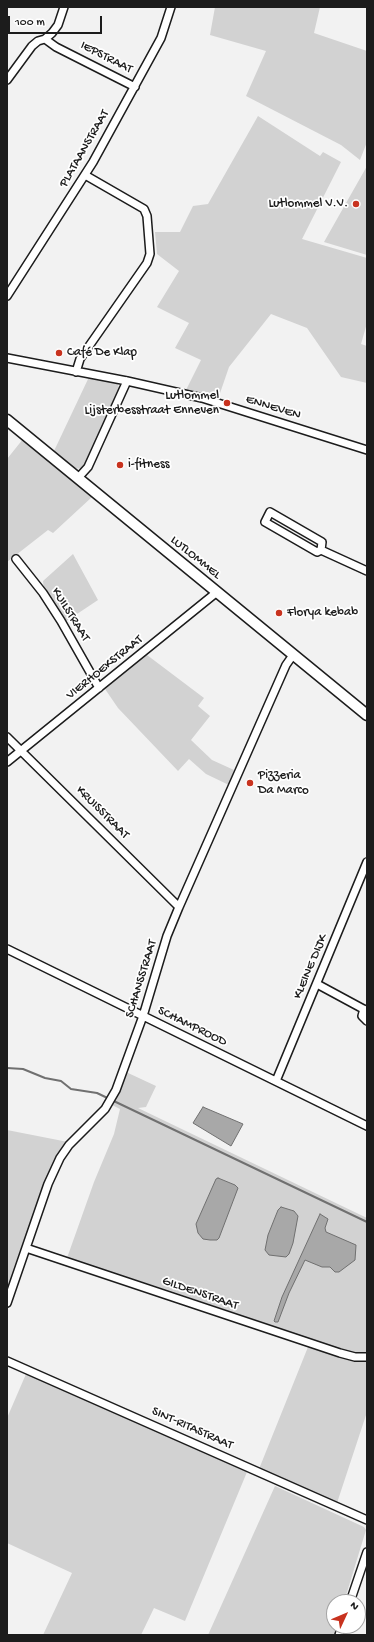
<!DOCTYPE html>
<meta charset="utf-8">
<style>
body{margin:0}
#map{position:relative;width:374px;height:1642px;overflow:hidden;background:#f2f2f2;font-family:"Gochi Hand",sans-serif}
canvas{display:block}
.frame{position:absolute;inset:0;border:8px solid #1c1c1c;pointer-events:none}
.north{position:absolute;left:326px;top:1594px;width:40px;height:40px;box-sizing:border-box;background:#fff;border:1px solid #a4a4a4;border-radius:50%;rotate:46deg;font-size:11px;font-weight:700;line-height:16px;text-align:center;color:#1c1c1c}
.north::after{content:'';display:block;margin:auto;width:14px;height:18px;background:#c8321e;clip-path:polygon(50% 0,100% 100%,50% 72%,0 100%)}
.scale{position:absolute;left:8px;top:16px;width:94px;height:18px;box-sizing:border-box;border:2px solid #1c1c1c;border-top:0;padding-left:5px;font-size:12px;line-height:14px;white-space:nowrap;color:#1c1c1c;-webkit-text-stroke:3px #fff;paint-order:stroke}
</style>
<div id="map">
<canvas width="374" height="1642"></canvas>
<div class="frame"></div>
<div class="north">N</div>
<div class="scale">100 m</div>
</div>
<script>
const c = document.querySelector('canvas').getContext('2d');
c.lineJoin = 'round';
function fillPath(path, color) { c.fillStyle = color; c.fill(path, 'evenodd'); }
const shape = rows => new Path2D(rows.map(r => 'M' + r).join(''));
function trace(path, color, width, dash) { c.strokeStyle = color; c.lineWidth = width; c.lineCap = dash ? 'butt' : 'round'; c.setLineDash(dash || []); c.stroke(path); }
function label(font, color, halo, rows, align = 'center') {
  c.font = font + ' "Gochi Hand",sans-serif'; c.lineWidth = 3.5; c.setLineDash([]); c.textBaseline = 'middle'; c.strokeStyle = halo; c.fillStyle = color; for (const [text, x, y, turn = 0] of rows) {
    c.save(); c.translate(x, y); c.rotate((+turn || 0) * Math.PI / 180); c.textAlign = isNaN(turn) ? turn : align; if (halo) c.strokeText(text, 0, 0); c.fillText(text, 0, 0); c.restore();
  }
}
fillPath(shape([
 [215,7,320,7,314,33,367,51,367,142,360,160,341,145,246,96,266,51,210,35],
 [258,116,320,156,323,152,341,162,302,239,367,258,367,323,361,344,367,346,367,383,341,377,307,328,271,314,229,367,218,399,186,390,201,360,175,348,189,323,157,307,179,271,157,254,155,232,180,232,193,206,208,204],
 [367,166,367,255,324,242],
 [89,377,117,382,120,390,85,465,82,469,74,468,54,451],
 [23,439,92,497,53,533,48,530,7,562,7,459],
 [73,554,98,600,65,622,44,590,43,581],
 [147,655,204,698,198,706,210,716,191,740,212,760,234,770,229,785,206,774,189,759,178,771,118,708,105,689],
 [126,1072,156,1086,146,1107,138,1108,367,1218,367,1354,353,1354,168,1290,67,1258,94,1182,114,1134,120,1109,112,1105,119,1090],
 [7,1130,68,1142,58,1154,52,1164,14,1267,7,1290],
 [308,1347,357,1361,367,1360,367,1412,337,1503,259,1469],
 [26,1374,247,1472,185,1621,154,1608,141,1635,43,1635,72,1573,7,1543,7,1418],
 [275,1486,364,1527,366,1530,344,1602,334,1602,334,1626,337,1626,334,1635,208,1635]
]), '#d2d2d2');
const water = shape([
 [203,1107,243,1124,231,1146,193,1123,203,1107],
 [218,1178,235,1185,238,1188,219,1238,217,1240,210,1240,203,1239,198,1233,196,1224,216,1179,218,1178],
 [281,1207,294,1211,298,1216,293,1243,289,1254,286,1257,269,1255,265,1250,268,1235,278,1210,281,1207],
 [320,1214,328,1219,325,1228,326,1232,356,1245,355,1260,339,1272,335,1272,330,1267,322,1267,305,1260,289,1293,278,1322,275,1322,274,1321,282,1297,320,1214]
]);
fillPath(water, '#a8a8a8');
trace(water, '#707070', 1);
trace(shape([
 [7,1068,23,1069,45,1078,61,1081,71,1089,97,1093,367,1222]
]), '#707070', 2);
const street = shape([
 [45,39,56,47,135,87],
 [7,80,32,46,38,41,45,39,52,33,58,25,64,7],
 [7,296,93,162,161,38,171,7],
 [7,358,127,381,202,398,367,450],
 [76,372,80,359,147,263,150,254,147,216,144,209,85,175],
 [78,478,88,467,127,381],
 [321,550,322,542,270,512,265,522,317,552,321,550,367,571],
 [16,559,43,593,61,621,99,688],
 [7,737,179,907],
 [7,762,217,592],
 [7,949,367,1126],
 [317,984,367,1011],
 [364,1009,362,1016,367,1021],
 [276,1081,367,862],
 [26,1248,340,1353,355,1357,367,1357],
 [7,1303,48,1184,60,1158,69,1145,105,1109,116,1090,143,1016,167,936,179,907,286,665,293,655],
 [7,1361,367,1520],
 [350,1602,367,1552],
 [339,1635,342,1626]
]);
const secondary = shape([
 [7,420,367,715]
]);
trace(street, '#1c1c1c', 10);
trace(secondary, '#1c1c1c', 13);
trace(street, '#fff', 7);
trace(secondary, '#fff', 10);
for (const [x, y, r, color] of [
 [356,204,4,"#c8321e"],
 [59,353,4,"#c8321e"],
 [227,403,4,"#c8321e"],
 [120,465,4,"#c8321e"],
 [279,613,4,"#c8321e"],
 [250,783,4,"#c8321e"]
]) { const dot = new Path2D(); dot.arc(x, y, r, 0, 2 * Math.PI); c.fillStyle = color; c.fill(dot); trace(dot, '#fff', 1.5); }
label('13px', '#1c1c1c', '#fff', [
 ["IEPSTRAAT",106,58,27],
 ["PLATAANSTRAAT",85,149,-60],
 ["ENNEVEN",273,408,17],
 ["LUTLOMMEL",195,558,39],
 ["KUILSTRAAT",70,615,58],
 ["VIERHOEKSTRAAT",105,668,-39],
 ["KRUISSTRAAT",102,813,45],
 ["KLEINE DIJK",311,967,-67],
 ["SCHANSSTRAAT",142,979,-73],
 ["SCHAMPROOD",192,1027,26],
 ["GILDENSTRAAT",200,1294,19],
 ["SINT-RITASTRAAT",192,1429,24]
]);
label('13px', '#1c1c1c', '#fff', [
 ["Lutlommel V.V.",348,204,"right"],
 ["Café De Klap",67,353],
 ["Lutlommel",219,396,"right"],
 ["Lijsterbesstraat Enneven",219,411,"right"],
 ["i-fitness",128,465],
 ["Florya kebab",287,613],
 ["Pizzeria",258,776],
 ["Da Marco",258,791]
], 'left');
</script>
